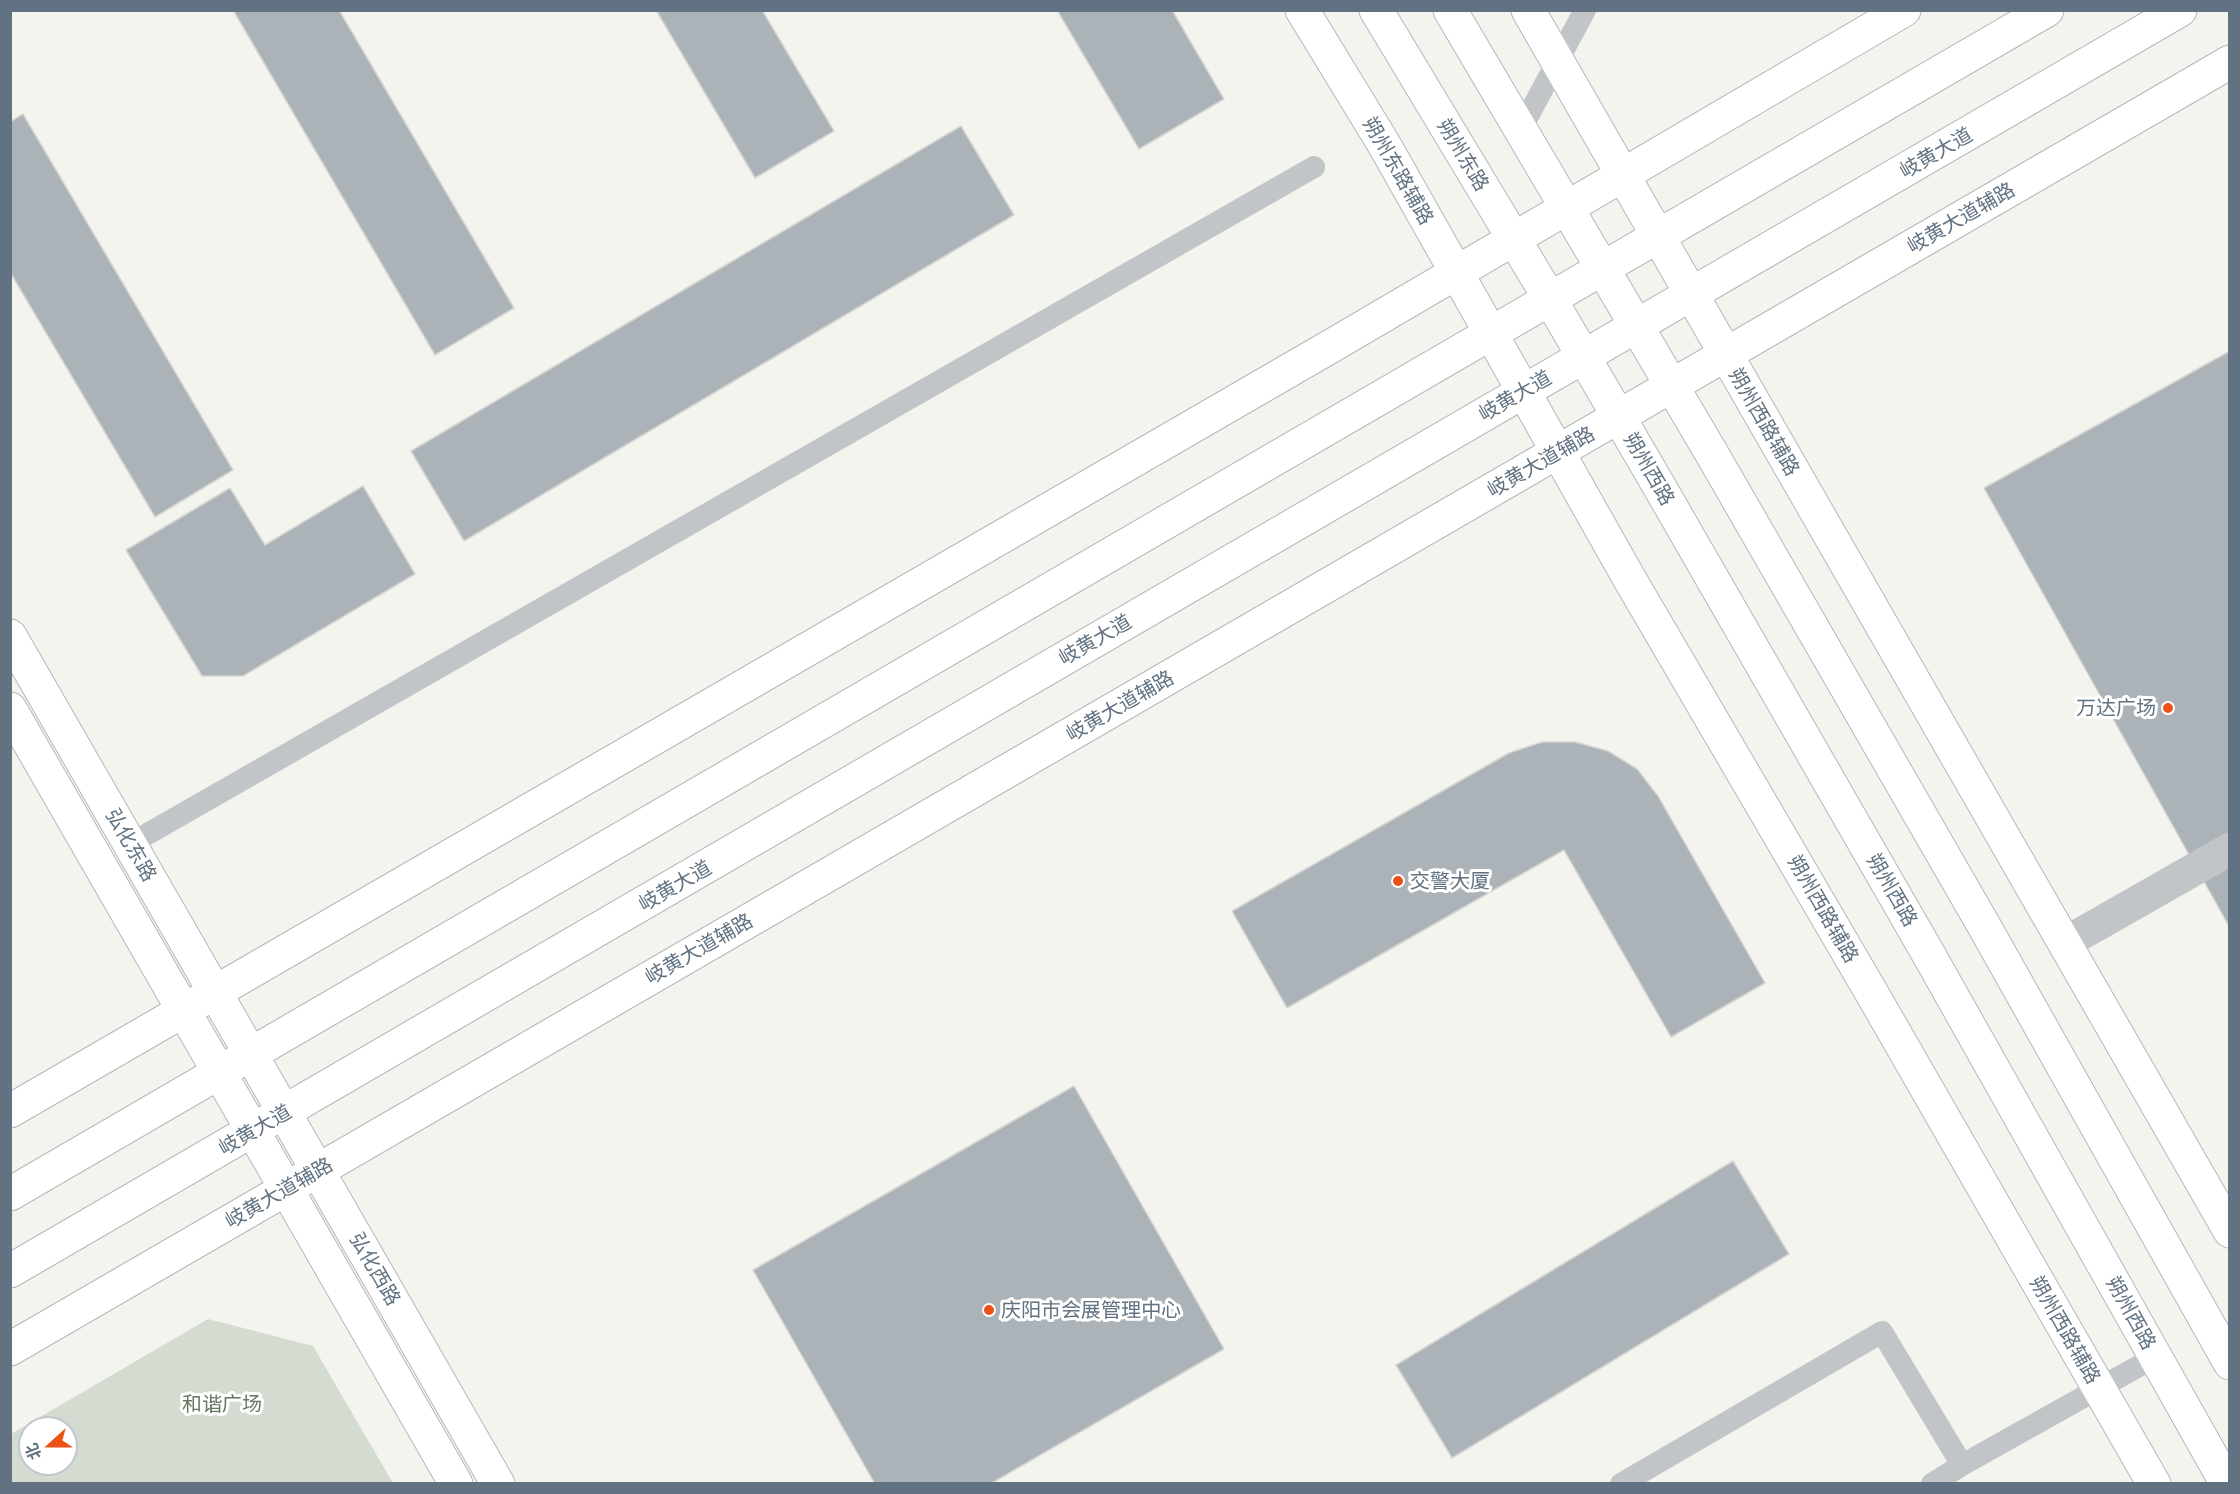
<!DOCTYPE html>
<meta charset="utf-8">
<style>
body{margin:0}
#map{position:relative;width:2240px;height:1494px;overflow:hidden;background:#f4f4ef;font-family:"Exo 2","Noto Sans SC",sans-serif}
canvas{display:block}
.frame{position:absolute;inset:0;border:12px solid #617282;pointer-events:none}
.north{position:absolute;left:18px;top:1416px;width:60px;height:60px;box-sizing:border-box;background:#fff;border:2px solid #c0c7cd;border-radius:50%;rotate:249deg;font-size:16px;font-weight:700;line-height:24px;text-align:center;color:#617282}
.north::after{content:'';display:block;margin:auto;width:21px;height:27px;background:#ec5217;clip-path:polygon(50% 0,100% 100%,50% 72%,0 100%)}
</style>
<div id="map">
<canvas width="2240" height="1494"></canvas>
<div class="frame"></div>
<div class="north">北</div>
</div>
<script>
const c = document.querySelector('canvas').getContext('2d');
c.lineJoin = 'round';
function fillPath(path, color) { c.fillStyle = color; c.fill(path, 'evenodd'); }
const shape = rows => new Path2D(rows.map(r => 'M' + r).join(''));
function trace(path, color, width, dash) { c.strokeStyle = color; c.lineWidth = width; c.lineCap = dash ? 'butt' : 'round'; c.setLineDash(dash || []); c.stroke(path); }
function label(font, color, halo, rows, align = 'center') {
  c.font = font + ' "Exo 2","Noto Sans SC",sans-serif'; c.lineWidth = 6; c.setLineDash([]); c.textBaseline = 'middle'; c.strokeStyle = halo; c.fillStyle = color; for (const [text, x, y, turn = 0] of rows) {
    c.save(); c.translate(x, y); c.rotate((+turn || 0) * Math.PI / 180); c.textAlign = isNaN(turn) ? turn : align; if (halo) c.strokeText(text, 0, 0); c.fillText(text, 0, 0); c.restore();
  }
}
fillPath(shape([
 [208,1319,313,1346,393,1483,11,1483,11,1434],
 [30,1428,66,1428,66,1464,30,1464]
]), '#d4dbd0');
const building = shape([
 [233,10,339,10,514,308,435,355,233,10],
 [656,10,762,10,834,131,755,178,656,10],
 [1057,10,1172,10,1224,99,1139,149,1057,10],
 [23,114,233,470,155,517,10,272,10,122,23,114],
 [961,126,1014,215,464,541,411,451,961,126],
 [2230,351,2230,928,1984,488,2230,351],
 [363,486,415,574,243,676,202,676,126,550,230,488,265,545,363,486],
 [1542,742,1575,742,1608,751,1637,769,1658,796,1765,983,1671,1037,1564,850,1287,1008,1232,911,1509,753,1542,742],
 [1074,1086,1224,1349,990,1484,875,1484,753,1270,1074,1086],
 [1733,1161,1789,1254,1452,1458,1396,1365,1733,1161]
]);
fillPath(building, '#abb2b8');
trace(building, '#d5d5d2', 1.5);
const secondary = shape([
 [1302,10,1385,146,1629,578,1870,990,2154,1484],
 [1376,10,1550,299,1659,486,1929,955,2227,1484],
 [1450,10,1712,454,1983,924,2230,1363],
 [1528,10,2230,1231],
 [10,636,498,1484],
 [10,709,456,1484],
 [10,1111,1333,345,1904,10],
 [10,1349,2230,62]
]);
const primary = shape([
 [10,1194,2047,10],
 [10,1271,2180,10]
]);
trace(secondary, '#b3b8bd', 35);
trace(primary, '#b4b8bc', 35);
trace(shape([
 [1521,129,1585,10],
 [130,844,1314,167],
 [1962,1465,2155,1357],
 [1621,1484,1882,1332,1962,1465,1932,1484]
]), '#c1c5c8', 22);
trace(shape([
 [2065,943,2230,849]
]), '#c1c5c8', 33);
trace(secondary, '#fff', 33);
trace(primary, '#fff', 33);
for (const [x, y, r, color] of [
 [2168,708,6,"#ec5217"],
 [1398,881,6,"#ec5217"],
 [989,1310,6,"#ec5217"]
]) { const dot = new Path2D(); dot.arc(x, y, r, 0, 2 * Math.PI); c.fillStyle = color; c.fill(dot); trace(dot, '#fff', 2); }
label('20px', '#617282', '#fff', [
 ["岐黄大道",1936,153,-30],
 ["朔州东路",1463,155,59],
 ["朔州东路辅路",1398,171,60],
 ["岐黄大道辅路",1961,218,-30],
 ["岐黄大道",1515,396,-30],
 ["朔州西路辅路",1764,422,60],
 ["岐黄大道辅路",1541,462,-30],
 ["朔州西路",1649,469,60],
 ["岐黄大道",1095,640,-30],
 ["岐黄大道辅路",1120,706,-30],
 ["弘化东路",131,845,60],
 ["岐黄大道",675,886,-30],
 ["朔州西路",1892,890,60],
 ["朔州西路辅路",1823,909,60],
 ["岐黄大道辅路",699,949,-30],
 ["岐黄大道",255,1130,-30],
 ["岐黄大道辅路",279,1193,-30],
 ["弘化西路",375,1269,60],
 ["朔州西路",2131,1313,61],
 ["朔州西路辅路",2065,1330,60]
]);
label('20px', '#617282', '#fff', [
 ["万达广场",2156,708,"right"],
 ["交警大厦",1410,881],
 ["庆阳市会展管理中心",1001,1310]
], 'left');
label('20px', '#647960', '#fff', [
 ["和谐广场",222,1404]
]);
</script>
